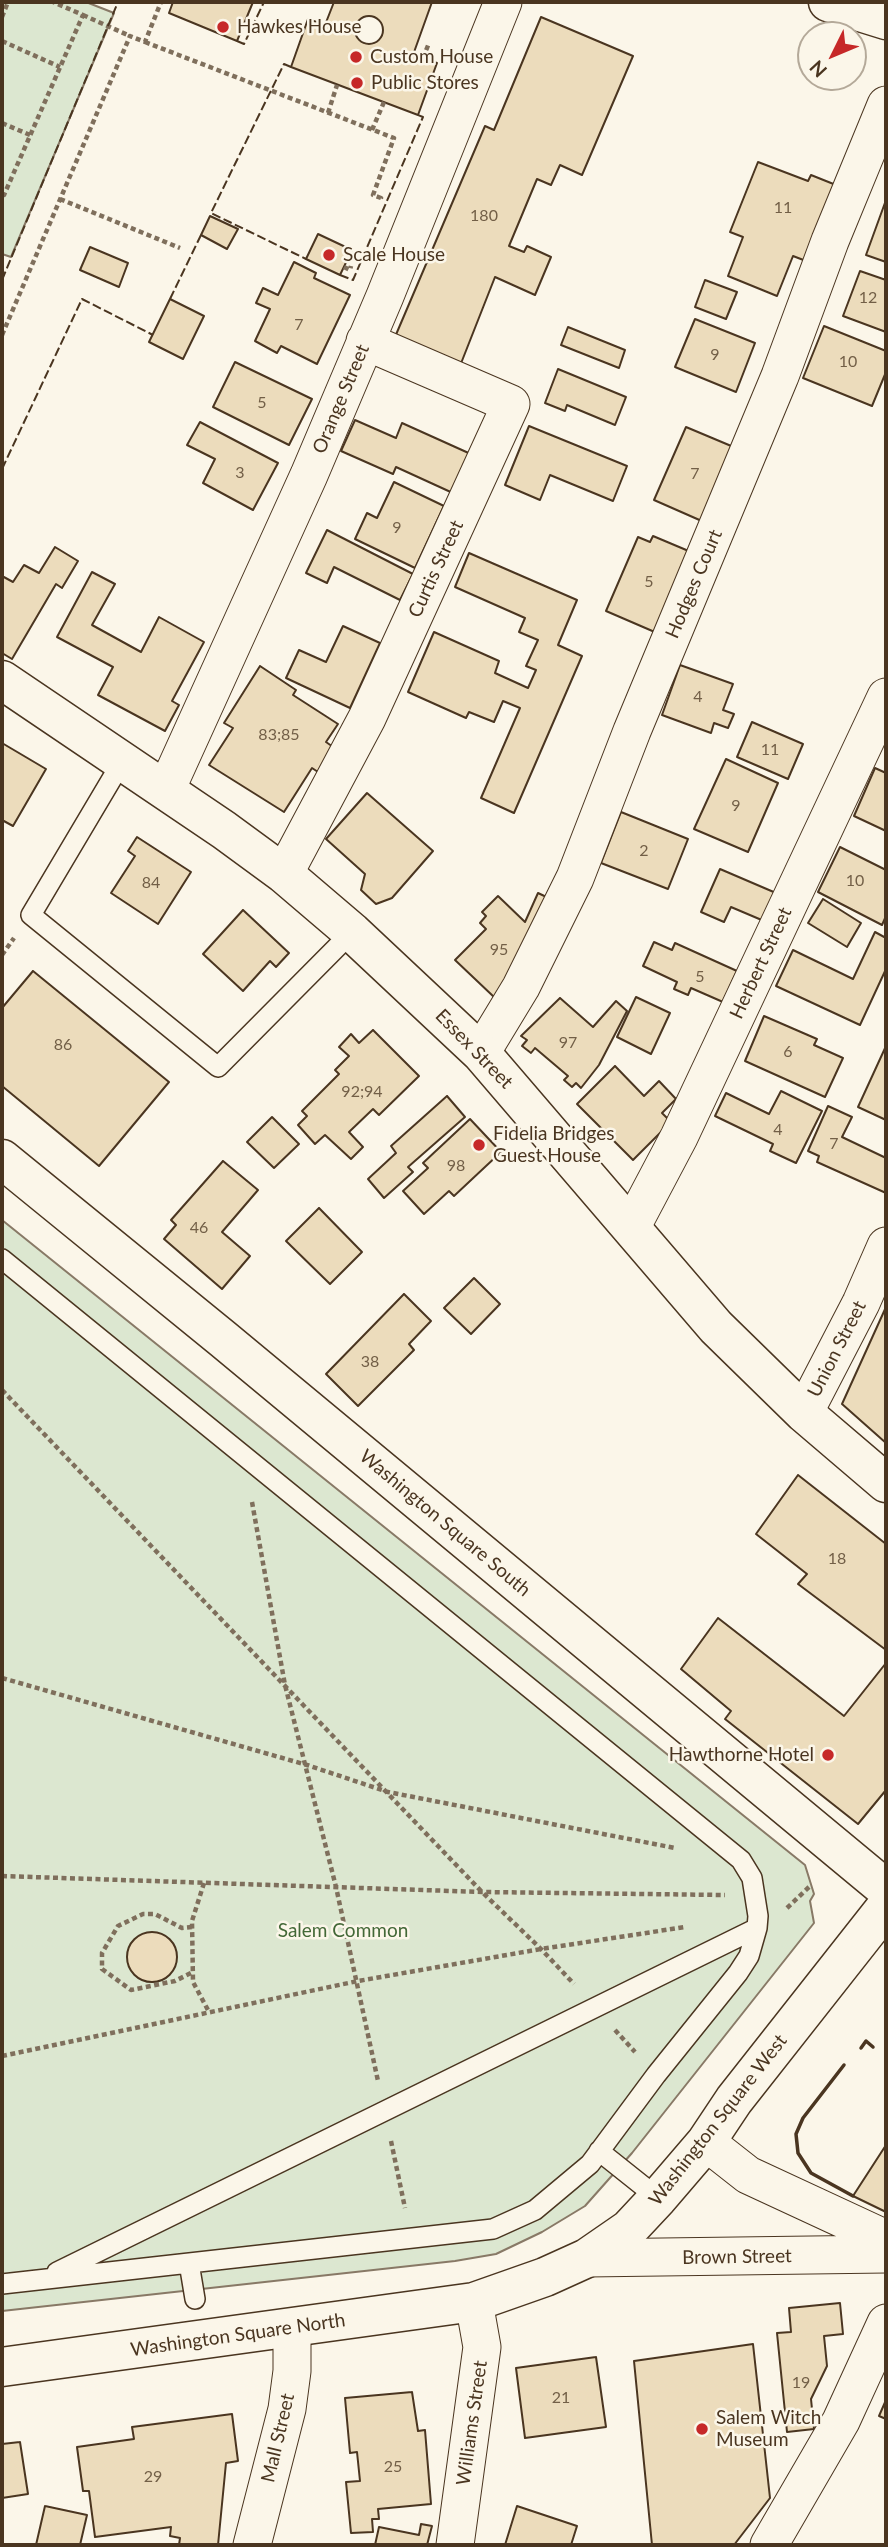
<!DOCTYPE html>
<style>
body{margin:0}
#map{position:relative;width:888px;height:2547px;overflow:hidden;background:#fbf6e9;font-family:Lato,sans-serif}
canvas{display:block}
.frame{position:absolute;inset:0;border:4px solid #4a3520;pointer-events:none}
.north{position:absolute;left:797px;top:21px;width:70px;height:70px;box-sizing:border-box;background:#fbf6e9;border:2px solid #b4a999;border-radius:50%;rotate:227deg;font-size:19px;font-weight:700;line-height:28px;text-align:center;color:#4a3520}
.north::after{content:'';display:block;margin:auto;width:24px;height:32px;background:#c62828;clip-path:polygon(50% 0,100% 100%,50% 72%,0 100%)}
</style>
<div id="map">
<canvas width="888" height="2547"></canvas>
<div class="frame"></div>
<div class="north">N</div>
</div>
<script>
const c = document.querySelector('canvas').getContext('2d');
c.lineJoin = 'round';
function fillPath(path, color) { c.fillStyle = color; c.fill(path, 'evenodd'); }
const shape = rows => new Path2D(rows.map(r => 'M' + r).join(''));
function trace(path, color, width, dash) { c.strokeStyle = color; c.lineWidth = width; c.lineCap = dash ? 'butt' : 'round'; c.setLineDash(dash || []); c.stroke(path); }
function label(font, color, halo, rows, align = 'center') {
  c.font = font + ' Lato,sans-serif'; c.lineWidth = 5; c.setLineDash([]); c.textBaseline = 'middle'; c.strokeStyle = halo; c.fillStyle = color; for (const [text, x, y, turn = 0] of rows) {
    c.save(); c.translate(x, y); c.rotate((+turn || 0) * Math.PI / 180); c.textAlign = isNaN(turn) ? turn : align; if (halo) c.strokeText(text, 0, 0); c.fillText(text, 0, 0); c.restore();
  }
}
const green = shape([
 [2,2,86,2,114,13,11,257,2,254,2,2],
 [2,1220,805,1865,814,1894,810,1901,814,1923,632,2153,585,2206,542,2232,496,2254,455,2261,2,2311,2,1220]
]);
fillPath(green, '#dce7d0');
trace(green, '#887966', 2);
const building = shape([
 [173,2,253,2,237,41,169,13,173,2],
 [334,2,432,2,413,55,437,63,418,115,291,67,308,19,325,25,334,2],
 '355 30a14 14 0 1 1 28 0a14 14 0 1 1-28 0Z',
 [541,17,633,56,582,175,560,165,551,185,537,179,509,246,524,252,527,246,551,257,535,295,495,277,458,371,392,344,485,126,494,130,541,17],
 [758,162,808,181,811,175,836,185,806,261,793,256,777,296,728,276,743,237,730,232,758,162],
 [886,200,886,262,866,255,886,200],
 [210,216,238,229,227,249,201,235,210,216],
 [318,234,352,250,340,275,306,259,318,234],
 [90,247,128,263,119,287,80,270,90,247],
 [294,262,316,273,314,278,350,295,317,364,281,346,277,353,255,341,270,309,256,303,263,288,278,295,294,262],
 [860,271,886,280,886,332,843,316,860,271],
 [705,280,737,292,726,319,695,307,705,280],
 [170,299,204,316,183,359,149,342,170,299],
 [695,319,755,343,736,392,675,367,695,319],
 [824,326,886,351,886,372,872,406,803,378,824,326],
 [568,327,625,350,619,368,561,345,568,327],
 [235,362,312,399,289,445,213,407,235,362],
 [558,369,626,397,615,425,567,405,565,411,545,403,558,369],
 [355,420,396,438,402,423,473,455,455,494,396,467,393,474,341,451,355,420],
 [200,422,278,463,253,510,203,483,215,459,187,445,200,422],
 [529,426,627,466,613,501,550,475,540,500,505,485,529,426],
 [686,427,736,448,704,522,654,500,686,427],
 [394,482,444,506,415,568,355,539,367,513,377,518,394,482],
 [327,530,413,574,400,600,334,567,327,583,306,573,327,530],
 [653,536,691,552,657,633,606,611,638,537,650,542,653,536],
 [55,547,78,561,62,588,56,584,12,659,2,653,2,576,13,582,24,565,39,573,55,547],
 [469,553,577,600,558,645,582,656,514,813,481,798,520,708,503,701,494,722,469,712,466,718,408,692,434,632,499,661,495,673,528,688,536,670,526,666,538,640,519,632,525,618,455,587,469,553],
 [92,572,115,584,92,625,141,652,159,617,204,642,172,701,179,705,165,731,98,695,113,667,57,637,92,572],
 [343,626,380,643,350,708,286,678,299,650,326,662,343,626],
 [680,665,733,684,723,710,734,714,728,728,714,723,711,733,662,715,680,665],
 [260,666,296,690,293,695,338,724,326,742,336,749,321,774,312,768,284,812,209,765,233,728,224,723,260,666],
 [752,722,803,744,788,779,737,757,752,722],
 [2,743,46,769,13,826,2,820,2,743],
 [726,759,778,783,748,852,694,829,726,759],
 [875,768,886,773,886,831,854,816,875,768],
 [367,793,433,851,392,898,376,904,361,890,365,874,326,839,367,793],
 [621,812,688,839,668,889,601,863,621,812],
 [137,837,191,872,158,924,111,893,135,856,128,851,137,837],
 [840,847,886,870,886,916,882,925,818,892,840,847],
 [720,869,776,893,764,921,731,907,724,922,701,912,720,869],
 [538,893,557,902,494,997,455,960,486,929,480,923,486,916,482,912,498,896,525,922,538,893],
 [823,899,861,923,847,947,808,923,823,899],
 [243,910,289,953,276,967,270,961,243,991,203,954,243,910],
 [875,932,886,938,886,969,860,1025,776,986,793,950,853,979,875,932],
 [654,942,672,950,675,943,737,971,723,1002,691,988,688,995,674,989,677,982,643,966,654,942],
 [33,971,169,1082,99,1166,2,1086,2,1008,33,971],
 [636,997,670,1013,651,1054,617,1037,636,997],
 [560,998,593,1027,616,1001,627,1011,599,1065,581,1088,576,1083,572,1087,564,1080,568,1076,535,1048,531,1053,522,1046,527,1040,521,1036,560,998],
 [764,1016,817,1039,814,1045,843,1058,825,1097,745,1061,764,1016],
 [373,1030,419,1076,379,1115,373,1109,349,1132,363,1147,351,1159,325,1135,315,1144,298,1125,307,1116,302,1111,339,1074,335,1070,349,1056,339,1047,351,1034,359,1043,373,1030],
 [886,1046,886,1120,858,1107,886,1046],
 [615,1066,644,1096,659,1081,676,1099,662,1113,671,1122,633,1160,577,1104,615,1066],
 [781,1091,822,1111,796,1163,770,1151,773,1144,715,1116,726,1093,769,1114,781,1091],
 [447,1096,465,1117,408,1167,413,1172,384,1198,368,1179,396,1153,391,1146,447,1096],
 [828,1106,852,1117,842,1137,886,1158,886,1193,817,1162,819,1156,808,1151,828,1106],
 [272,1117,299,1144,274,1168,247,1142,272,1117],
 [470,1119,501,1152,454,1196,449,1191,424,1214,403,1191,428,1168,423,1163,470,1119],
 [223,1161,258,1190,222,1232,250,1256,222,1289,164,1239,176,1225,171,1220,223,1161],
 [319,1208,362,1252,330,1284,286,1241,319,1208],
 [474,1278,500,1304,471,1334,444,1308,474,1278],
 [404,1294,431,1321,409,1344,414,1350,358,1406,326,1374,404,1294],
 [886,1307,886,1443,842,1404,886,1307],
 [798,1475,886,1544,886,1650,798,1584,807,1574,756,1534,798,1475],
 [718,1618,844,1716,886,1663,886,1790,858,1824,725,1719,731,1711,681,1669,718,1618],
 '127 1957a25 25 0 1 1 50 0a25 25 0 1 1-50 0Z',
 [886,2145,886,2212,853,2196,886,2145],
 [840,2303,843,2334,824,2336,827,2366,811,2399,814,2429,787,2432,777,2333,791,2332,789,2308,840,2303],
 [753,2344,770,2498,734,2545,652,2545,634,2361,753,2344],
 [596,2357,606,2427,525,2438,516,2368,596,2357],
 [412,2392,418,2431,425,2430,431,2504,378,2509,379,2519,372,2519,373,2532,351,2533,346,2482,360,2481,357,2452,350,2453,345,2398,412,2392],
 [886,2400,886,2419,879,2416,886,2400],
 [232,2414,238,2461,226,2463,218,2545,179,2545,180,2538,170,2536,171,2527,95,2537,89,2491,83,2491,77,2447,134,2439,132,2427,232,2414],
 [20,2442,28,2494,2,2498,2,2444,20,2442],
 [45,2506,87,2515,80,2545,36,2545,45,2506],
 [517,2506,577,2526,571,2545,505,2545,517,2506],
 [421,2524,432,2526,427,2545,375,2545,379,2527,419,2535,421,2524]
]);
fillPath(building, '#ecdcbc');
trace(building, '#4a3520', 2);
const lane = shape([
 [123,760,31,915,218,1067,352,932],
 [2,1259,741,1860,752,1878,758,1916,757,1928,749,1956,738,1973,656,2075,590,2164,535,2210,493,2229,2,2284],
 [599,2151,658,2198],
 [189,2263,195,2299],
 [57,2272,757,1928]
]);
const street = shape([
 [166,790,309,475,385,296,503,2],
 [284,874,367,718,511,404,365,341],
 [481,1053,521,987,575,878,632,731,780,376,830,241,886,105],
 [632,1226,679,1137,886,697],
 [804,1413,861,1303,886,1246],
 [706,2142,748,2175,886,2239],
 [587,2258,886,2254],
 [252,2545,287,2409,292,2371,292,2328],
 [455,2545,482,2347,474,2302],
 [769,2545,841,2421,886,2323]
]);
const secondary = shape([
 [828,2,886,20],
 [2,680,224,830,284,874,352,932,481,1053,716,1327,804,1413,886,1483],
 [2,1159,223,1339,886,1889],
 [2,2367,474,2302,545,2277,587,2258,629,2229,658,2198,706,2142,734,2100,886,1907]
]);
trace(lane, '#4a3520', 22);
trace(street, '#4a3520', 39);
trace(secondary, '#4a3520', 41);
trace(shape([
 [83,15,130,36],
 [2,17,8,2],
 [2,41,60,67],
 [145,42,394,138,373,195,381,198,380,200],
 [423,58,429,43],
 [328,113,337,85],
 [2,123,30,135],
 [372,130,384,102],
 [2,194,4,195,83,15,53,2],
 [60,199,180,248],
 [344,267,350,270,351,266],
 [2,335,130,36,145,42,161,2],
 [2,955,14,938],
 [2,1390,482,1892,541,1949,574,1984],
 [252,1502,285,1685,336,1887,378,2081],
 [2,1678,307,1765,388,1792,675,1848],
 [2,1876,482,1892,725,1895],
 [204,1883,192,1921,193,1982,209,2012],
 [787,1908,809,1887],
 [192,1927,182,1928,155,1914,143,1914,118,1926,102,1953,102,1969,131,1990,175,1981,193,1972],
 [615,2030,635,2052],
 [2,2056,358,1981,541,1949,685,1927],
 [391,2141,405,2208]
]), '#7f6f5c', 4.5, [5, 3.5]);
trace(lane, '#fbf6e9', 19);
trace(street, '#fbf6e9', 37);
trace(secondary, '#fbf6e9', 38);
trace(shape([
 [237,41,244,44,264,2],
 [291,67,284,64,211,213,306,259],
 [340,275,353,280,423,117,418,115],
 [2,280,118,2],
 [170,299,201,235],
 [2,469,82,299,153,335]
]), '#4a3520', 2, [9, 3.5]);
trace(shape([
 [861,2048,866,2041,873,2047],
 [844,2065,803,2118,796,2134,798,2153,811,2173,853,2196]
]), '#4a3520', 3.5);
for (const [x, y, r, color] of [
 [223,27,7,"#c62828"],
 [356,57,7,"#c62828"],
 [357,83,7,"#c62828"],
 [329,255,7,"#c62828"],
 [479,1145,7,"#c62828"],
 [828,1755,7,"#c62828"],
 [702,2429,7,"#c62828"]
]) { const dot = new Path2D(); dot.arc(x, y, r, 0, 2 * Math.PI); c.fillStyle = color; c.fill(dot); trace(dot, '#fbf6e9', 2.5); }
label('16px', '#725f47', null, [
 ["11",783,208],
 ["180",484,216],
 ["12",868,298],
 ["7",299,325],
 ["9",715,355],
 ["10",848,362],
 ["5",262,403],
 ["3",240,473],
 ["7",695,474],
 ["9",397,528],
 ["5",649,582],
 ["4",698,697],
 ["83;85",279,735],
 ["11",770,750],
 ["9",736,806],
 ["2",644,851],
 ["10",855,881],
 ["84",151,883],
 ["95",499,950],
 ["5",700,977],
 ["97",568,1043],
 ["86",63,1045],
 ["6",788,1052],
 ["92;94",362,1092],
 ["4",778,1130],
 ["7",834,1144],
 ["98",456,1166],
 ["46",199,1228],
 ["38",370,1362],
 ["18",837,1559],
 ["19",801,2383],
 ["21",561,2398],
 ["25",393,2467],
 ["29",153,2477]
]);
label('19px', '#4a3520', '#fbf6e9', [
 ["Hawkes House",237,27],
 ["Custom House",370,57],
 ["Public Stores",371,83],
 ["Scale House",343,255],
 ["Fidelia Bridges",493,1134],
 ["Guest House",493,1156],
 ["Hawthorne Hotel",814,1755,"right"],
 ["Salem Witch",716,2418],
 ["Museum",716,2440]
], 'left');
label('19px', '#4a3520', '#fbf6e9', [
 ["Orange Street",341,399,-67],
 ["Curtis Street",436,569,-65],
 ["Hodges Court",694,584,-67],
 ["Herbert Street",761,963,-65],
 ["Essex Street",474,1049,46],
 ["Union Street",837,1349,-63],
 ["Washington Square South",445,1523,40],
 ["Washington Square West",718,2120,-52],
 ["Brown Street",737,2257,-1],
 ["Washington Square North",238,2335,-8],
 ["Williams Street",472,2423,-82],
 ["Mall Street",278,2438,-77]
]);
label('19px', '#436837', '#fbf6e9', [
 ["Salem Common",343,1931]
]);
</script>
